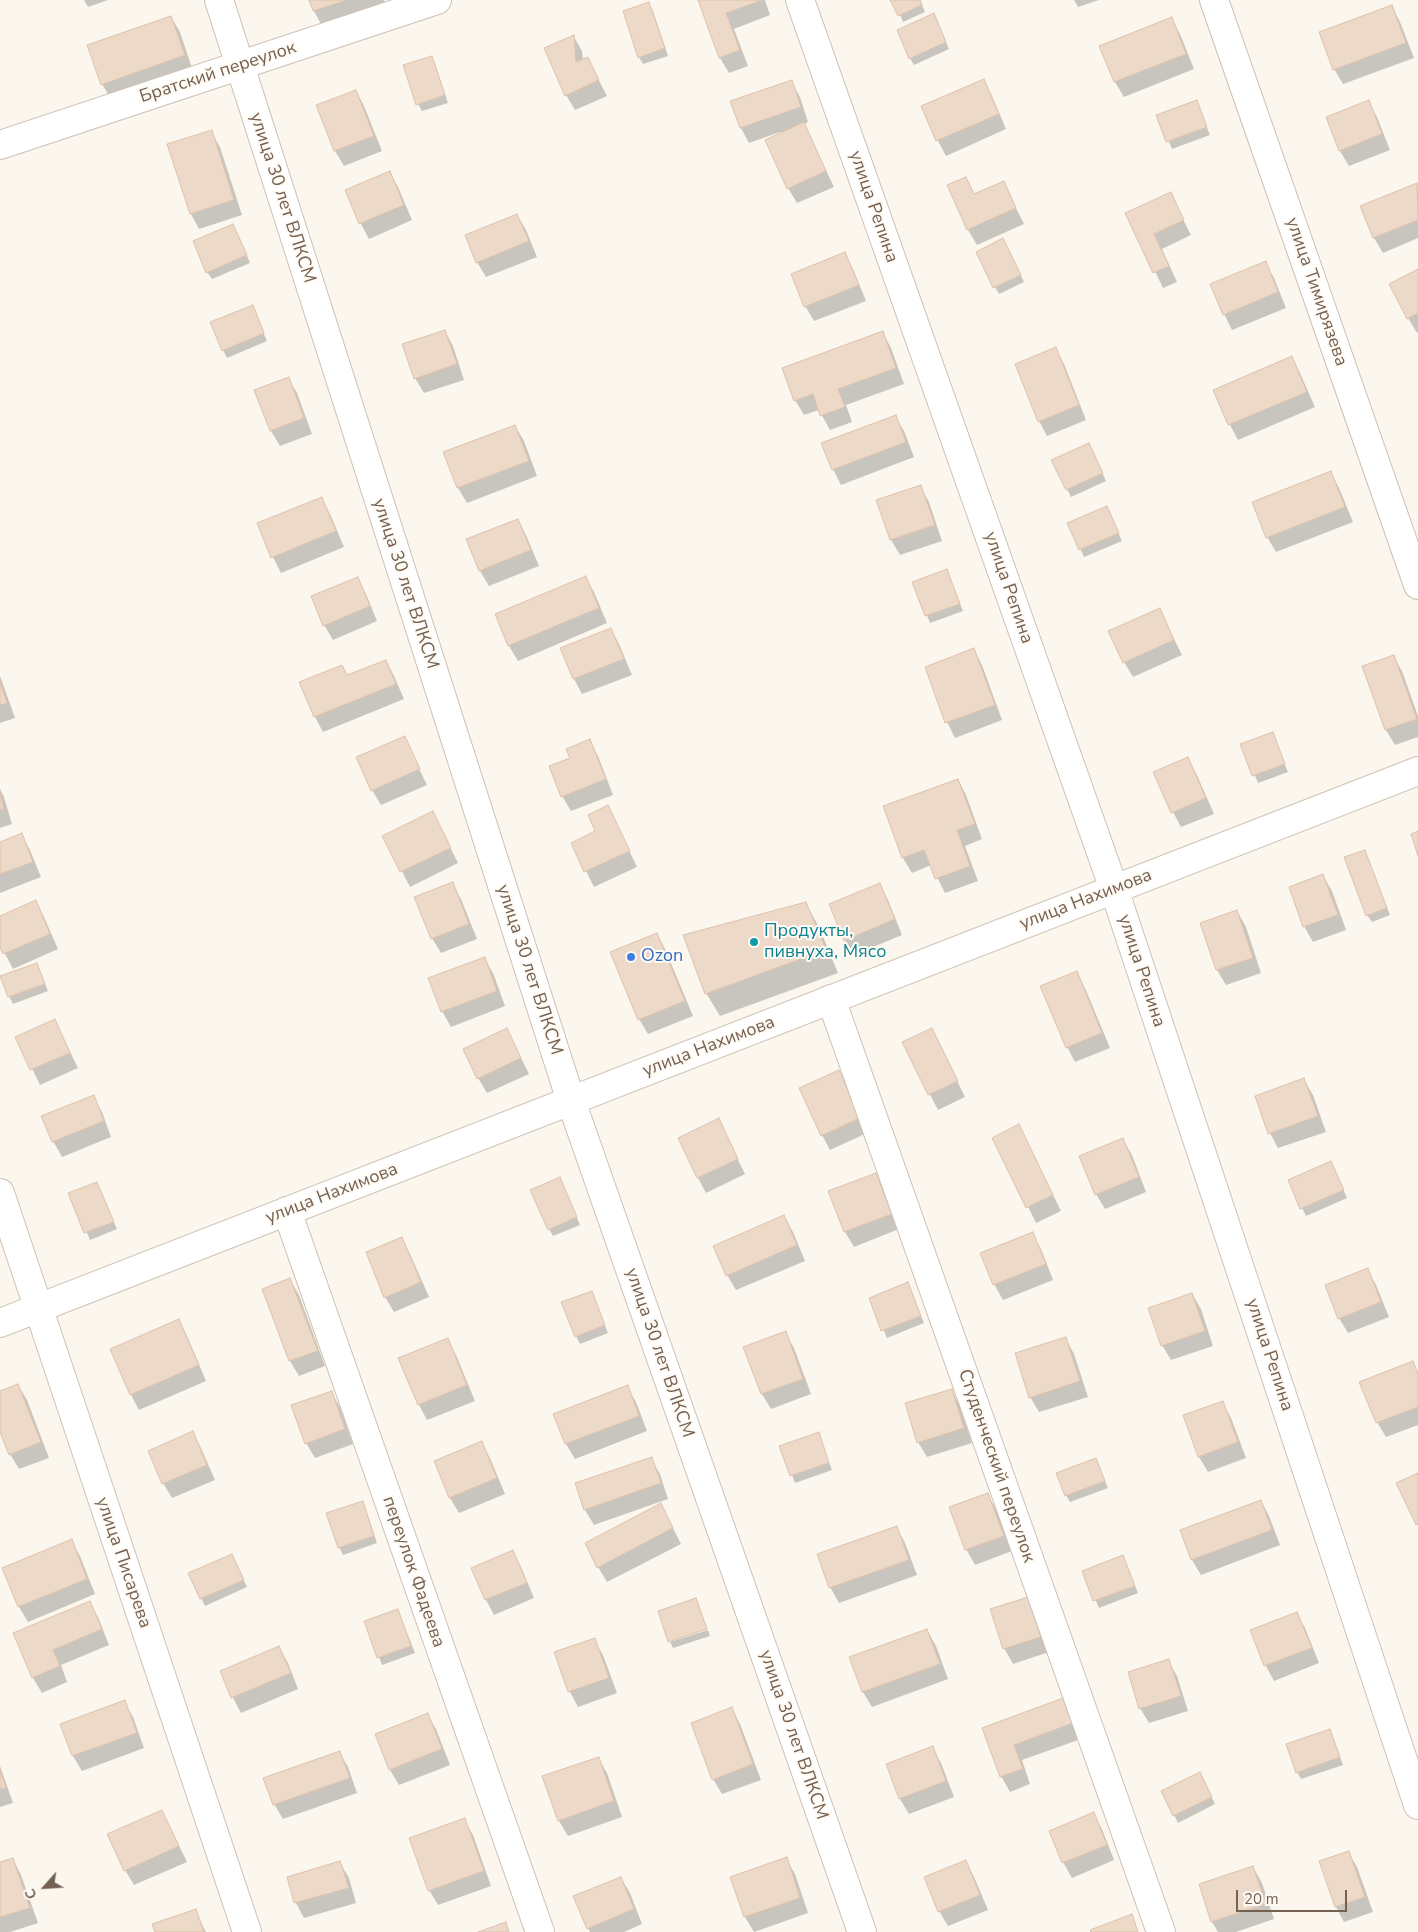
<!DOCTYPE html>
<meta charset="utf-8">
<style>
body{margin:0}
#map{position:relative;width:1418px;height:1932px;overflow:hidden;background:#fbf7ee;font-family:"Nunito Sans",sans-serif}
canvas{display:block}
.north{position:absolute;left:20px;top:1862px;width:50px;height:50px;-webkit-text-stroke:4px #fefaf4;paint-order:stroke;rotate:244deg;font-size:14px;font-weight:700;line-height:20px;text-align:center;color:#756052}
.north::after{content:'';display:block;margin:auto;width:18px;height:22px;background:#756052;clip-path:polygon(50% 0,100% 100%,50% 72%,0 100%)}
.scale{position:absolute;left:1236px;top:1890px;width:111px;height:22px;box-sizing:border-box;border:2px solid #756052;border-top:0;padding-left:6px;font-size:15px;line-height:18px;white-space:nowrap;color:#756052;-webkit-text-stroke:4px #fefaf4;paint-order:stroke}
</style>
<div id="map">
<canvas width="1418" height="1932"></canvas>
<div class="north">С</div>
<div class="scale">20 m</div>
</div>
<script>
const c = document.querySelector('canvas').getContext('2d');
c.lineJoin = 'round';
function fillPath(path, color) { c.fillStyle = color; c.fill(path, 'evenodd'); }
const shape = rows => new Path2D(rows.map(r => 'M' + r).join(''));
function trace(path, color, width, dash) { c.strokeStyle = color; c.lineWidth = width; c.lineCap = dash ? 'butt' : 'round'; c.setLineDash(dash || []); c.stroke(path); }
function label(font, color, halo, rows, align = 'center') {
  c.font = font + ' "Nunito Sans",sans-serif'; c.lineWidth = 4; c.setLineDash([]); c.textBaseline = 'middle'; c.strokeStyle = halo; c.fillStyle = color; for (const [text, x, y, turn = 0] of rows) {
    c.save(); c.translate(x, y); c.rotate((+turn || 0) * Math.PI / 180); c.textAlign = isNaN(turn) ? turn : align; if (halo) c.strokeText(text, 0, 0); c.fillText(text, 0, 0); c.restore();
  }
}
fillPath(shape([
 [84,0,108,0,88,7],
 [310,0,384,0,386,5,322,26,314,11],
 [699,0,765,0,770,15,734,29,748,66,729,73,720,58],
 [894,0,920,0,925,12,903,22],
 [1074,0,1099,0,1078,7],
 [649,4,653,11,668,56,643,64,639,57],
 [1392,7,1400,22,1414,58,1343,84,1334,69],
 [171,17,180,32,193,71,111,99,102,84],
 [1171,19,1180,34,1194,69,1124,97,1115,82],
 [937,22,949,49,914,65,910,58],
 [574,37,582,51,583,61,588,59,607,96,575,110,566,95],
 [431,57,435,64,448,103,422,111,418,104],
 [983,81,992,96,1006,129,946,156,938,141,923,107],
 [791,82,800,97,808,122,804,124,834,187,797,203,788,188,780,132,749,143,741,128],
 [356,91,364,106,382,151,344,166,335,151,318,106],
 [1196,102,1210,135,1172,149,1158,116],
 [1368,102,1377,117,1390,150,1349,166,1340,151,1327,118],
 [211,132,220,147,242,215,199,229,191,214,169,145],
 [389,172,398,187,412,220,369,239,361,224,346,190],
 [966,178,975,195,1003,182,1024,224,977,245,968,230,949,186],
 [1417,184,1418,187,1418,238,1383,253,1374,238],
 [1170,194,1191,235,1162,249,1177,282,1163,288,1127,214],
 [517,215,526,230,537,257,486,277,477,262],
 [237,232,250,263,212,279,207,272],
 [1007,247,1024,282,999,294,995,287],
 [845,254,853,269,866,301,814,321,805,306],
 [1265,263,1274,278,1286,308,1232,330,1224,314],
 [1418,271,1418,332,1417,333,1408,318],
 [252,306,267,341,227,358,223,350],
 [445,331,453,346,464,380,424,393,415,378],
 [883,333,891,348,904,384,846,405,852,422,830,430,819,410,804,415,795,400],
 [1056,349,1064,364,1086,420,1047,436,1039,421],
 [1292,358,1300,373,1315,407,1238,440,1230,425,1215,390],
 [288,378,297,393,312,434,280,446,271,431,256,390],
 [895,416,904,431,914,457,841,485,833,469],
 [515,426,524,441,537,476,467,503,458,488,445,453],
 [1092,451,1106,481,1071,497,1053,460],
 [1330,472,1339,488,1353,522,1276,552,1267,537],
 [920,487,929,502,942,541,900,555,891,540,878,501],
 [321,498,330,514,344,547,281,573,273,557,259,524],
 [1110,515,1122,541,1084,557,1069,524],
 [518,520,526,535,539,566,489,586,480,571],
 [947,571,963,611,930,623,914,583],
 [585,577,594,592,607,623,518,661,509,646],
 [357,579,366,594,377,621,333,640,324,625],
 [1159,609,1182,655,1133,677,1124,662],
 [611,629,619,644,632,675,582,694,574,679,562,648],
 [974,650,982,665,1002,720,955,738,947,722,926,667],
 [1393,656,1402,671,1418,716,1418,737,1395,745,1386,730],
 [386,661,394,676,404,699,323,732,315,717,347,676],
 [0,676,15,718,0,723],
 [1272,733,1288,772,1258,783,1242,744],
 [404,738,427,785,381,805,372,790],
 [589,741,598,756,613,795,571,811,562,796,572,759],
 [1187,758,1196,773,1214,814,1181,827,1173,812],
 [958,780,966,795,982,839,965,846,978,881,945,893,931,865,912,873,903,858],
 [0,789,4,797,12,824,0,828],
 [608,807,637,867,594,887,572,843,596,832],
 [433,813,458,863,410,887,384,836],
 [21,835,30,850,41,877,0,893,0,843],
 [1364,851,1390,915,1372,922,1367,915],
 [1323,876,1332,891,1346,930,1313,942,1304,926],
 [452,884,461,899,477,939,441,953,432,938],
 [879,885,888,900,902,935,854,955,845,940],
 [36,902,44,917,58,949,13,969,0,944,0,917],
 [806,904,819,927,838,973,720,1016,706,993],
 [1237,911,1246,927,1261,973,1226,985,1217,970],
 [657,934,665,949,693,1016,648,1034,639,1019],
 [484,958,493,973,505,1006,451,1027,442,1011],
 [37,964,48,991,13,1004,9,996],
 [1076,973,1085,988,1110,1048,1075,1062,1067,1047],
 [55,1021,78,1068,40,1085,17,1037],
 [507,1030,529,1074,487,1093,478,1078],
 [932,1030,965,1097,938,1110,904,1043],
 [838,1072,847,1087,867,1133,830,1150,822,1135],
 [1304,1080,1313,1095,1326,1132,1278,1148,1270,1133],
 [93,1097,102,1112,111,1137,62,1157,53,1141],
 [718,1120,745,1174,706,1193,698,1178],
 [1019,1126,1061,1211,1036,1223,994,1138],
 [1123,1140,1132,1155,1146,1192,1105,1209,1096,1194],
 [1335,1170,1347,1198,1306,1216,1289,1181],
 [875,1175,884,1190,899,1229,854,1247,845,1232,829,1192],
 [97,1183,117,1229,90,1240,70,1194],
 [563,1186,580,1225,553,1236,549,1229],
 [784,1216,793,1232,805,1261,736,1290,727,1275],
 [1032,1234,1041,1249,1053,1280,1003,1300,994,1284,982,1253],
 [401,1239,410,1254,429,1297,394,1312,385,1297],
 [1367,1270,1376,1285,1389,1317,1348,1333,1339,1318],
 [290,1280,299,1295,325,1366,299,1376,290,1361,263,1290],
 [908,1284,924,1323,887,1338,870,1298],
 [591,1292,608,1333,580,1344,576,1336],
 [1192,1294,1201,1309,1213,1346,1171,1360,1162,1345],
 [178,1321,187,1336,206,1381,139,1410,131,1395],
 [785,1333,794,1348,811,1394,771,1409,762,1394,745,1348],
 [1066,1339,1074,1354,1088,1397,1039,1412,1030,1397],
 [447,1340,456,1355,475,1401,427,1420,419,1405,400,1359],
 [1412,1362,1418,1372,1418,1425,1386,1437,1377,1422],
 [18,1385,27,1400,49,1458,19,1469,10,1454,0,1429,0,1393],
 [627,1387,636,1402,647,1431,575,1459,566,1444,554,1415],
 [952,1391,960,1406,972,1443,927,1457,918,1442],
 [331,1392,340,1407,353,1444,315,1458,306,1443],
 [1222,1402,1231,1418,1246,1458,1208,1472,1199,1457,1185,1416],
 [193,1433,201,1448,215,1480,172,1498,163,1483],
 [818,1433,832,1470,795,1483,781,1446],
 [481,1443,490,1458,505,1494,459,1513,450,1498,435,1462],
 [651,1459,660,1474,668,1499,594,1525,585,1510],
 [1096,1460,1108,1488,1070,1502,1066,1495],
 [987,1494,996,1509,1012,1551,975,1565,966,1549],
 [1261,1501,1269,1516,1280,1545,1201,1575,1192,1560,1182,1531],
 [362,1502,366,1510,377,1543,343,1555,339,1547],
 [669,1520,681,1544,607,1582,598,1567],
 [897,1528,905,1543,917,1575,839,1603,830,1587],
 [71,1541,80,1556,95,1594,28,1622,19,1607,3,1569],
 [512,1552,521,1567,534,1598,494,1615,486,1600,472,1569],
 [1123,1557,1138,1593,1099,1608,1084,1572],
 [236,1563,247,1587,205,1606,201,1598],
 [1027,1598,1036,1613,1049,1652,1013,1664,1004,1648],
 [696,1599,707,1628,669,1640],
 [89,1602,98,1617,109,1645,61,1665,67,1682,42,1693,33,1678,15,1633],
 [398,1610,415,1653,382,1665,366,1622],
 [1296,1613,1305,1628,1319,1663,1274,1681,1266,1666,1252,1631],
 [708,1630,710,1636,673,1648,670,1642],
 [927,1630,936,1646,948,1679,872,1707,863,1692,851,1658],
 [594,1640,603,1655,617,1693,578,1707,570,1692,556,1653],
 [279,1648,288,1663,298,1689,241,1713,233,1698,222,1672],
 [1168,1661,1177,1676,1188,1711,1149,1723,1140,1708],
 [1063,1700,1071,1715,1081,1739,1022,1760,1030,1784,1010,1792,1001,1776,983,1729],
 [124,1702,133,1717,144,1748,82,1771,73,1756],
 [732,1709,740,1724,761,1780,722,1794,713,1779],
 [427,1714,436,1729,450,1765,399,1785,390,1770,376,1734],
 [1330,1730,1343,1765,1301,1779,1297,1772],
 [932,1748,941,1763,954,1797,909,1814,900,1799],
 [339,1752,348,1767,357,1793,283,1819,274,1804],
 [598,1758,607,1773,622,1817,568,1836,559,1821,544,1777],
 [0,1766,13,1803,0,1807],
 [1204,1781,1215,1804,1178,1823,1163,1792],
 [162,1811,187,1862,134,1885,125,1870],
 [1093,1814,1102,1829,1114,1860,1072,1878,1063,1862],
 [464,1820,473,1835,491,1886,438,1905,429,1890],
 [1348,1852,1357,1867,1373,1912,1344,1922,1336,1907],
 [13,1859,21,1875,38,1923,10,1932,0,1932,0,1863],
 [786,1859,795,1874,808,1913,754,1932,745,1917],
 [966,1862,974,1877,988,1910,948,1926,939,1911],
 [340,1863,349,1878,356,1903,304,1918,296,1903,288,1877],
 [1253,1867,1262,1883,1274,1919,1236,1932,1218,1932,1212,1922,1200,1885],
 [621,1878,630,1893,642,1924,624,1932,590,1932,588,1928],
 [195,1911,206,1932,156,1932]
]), '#0003');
const building = shape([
 [309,0,348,0,313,11,309,0],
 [698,0,763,0,726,13,740,50,719,58,698,0],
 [890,0,920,0,922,5,898,16,890,0],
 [649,2,665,48,638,58,623,11,649,2],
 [1392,5,1406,43,1333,70,1319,32,1392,5],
 [934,13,946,42,909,59,897,30,934,13],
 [171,16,185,55,101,85,87,45,171,16],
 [1172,17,1186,54,1114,82,1099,46,1172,17],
 [574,35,576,62,588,57,599,80,565,96,544,48,574,35],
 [432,56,445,95,416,105,403,65,432,56],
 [984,79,999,114,936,141,921,106,984,79],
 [792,80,801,107,740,128,730,101,792,80],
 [356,90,374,136,334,151,316,105,356,90],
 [1197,100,1207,127,1166,142,1156,115,1197,100],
 [1369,100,1382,134,1339,151,1326,117,1369,100],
 [804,122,826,171,787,189,765,140,804,122],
 [212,130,234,200,190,214,167,144,212,130],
 [390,171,404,205,359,224,345,190,390,171],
 [966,177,974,194,1004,181,1016,208,967,230,947,185,966,177],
 [1417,183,1418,220,1373,238,1360,206,1417,183],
 [1171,192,1184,220,1154,234,1169,266,1153,273,1125,213,1171,192],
 [517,214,529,241,476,263,465,235,517,214],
 [233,224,247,255,206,273,193,241,233,224],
 [1003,238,1021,275,993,288,976,252,1003,238],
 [845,252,859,285,804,307,791,274,845,252],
 [1266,261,1278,292,1223,315,1210,284,1266,261],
 [1418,269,1418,313,1407,319,1389,284,1418,269],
 [253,305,264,333,222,351,210,322,253,305],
 [445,330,457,364,414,379,402,344,445,330],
 [883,331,896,368,838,389,845,407,820,416,813,394,794,401,782,368,883,331],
 [1056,347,1079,405,1038,422,1015,364,1056,347],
 [1292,356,1307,392,1228,425,1213,390,1292,356],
 [289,377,304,418,270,431,254,390,289,377],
 [896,415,906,442,832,470,821,443,896,415],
 [515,425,529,461,457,488,443,452,515,425],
 [1089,443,1103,473,1066,490,1051,460,1089,443],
 [1331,471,1345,507,1266,538,1252,502,1331,471],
 [921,485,935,525,890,540,876,500,921,485],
 [322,497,336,531,271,558,257,523,322,497],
 [1107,506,1119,533,1079,550,1067,523,1107,506],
 [518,519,531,550,479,571,466,539,518,519],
 [947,569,960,604,925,616,912,582,947,569],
 [586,576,599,608,508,646,495,614,586,576],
 [358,577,370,606,323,626,311,596,358,577],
 [1160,608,1174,640,1123,663,1108,631,1160,608],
 [611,628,624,659,573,679,560,648,611,628],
 [974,648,995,705,945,723,925,667,974,648],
 [1394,655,1417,719,1385,730,1362,666,1394,655],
 [386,660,396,684,314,717,299,682,342,665,347,675,386,660],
 [0,682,7,703,0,705,0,682],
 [1273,732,1285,764,1252,776,1240,744,1273,732],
 [405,736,420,769,371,791,356,757,405,736],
 [590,739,606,779,561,797,549,766,570,758,566,749,590,739],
 [1188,757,1206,798,1171,813,1153,772,1188,757],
 [958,779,975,824,957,830,970,866,935,879,924,850,902,858,883,806,958,779],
 [0,794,4,809,0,810,0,794],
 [608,805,630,851,584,872,571,843,595,831,588,815,608,805],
 [433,811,451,848,400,872,382,836,433,811],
 [1418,831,1418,856,1411,834,1418,831],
 [22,833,33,862,0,874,0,842,22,833],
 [1365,850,1387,908,1366,916,1344,857,1365,850],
 [1323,874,1338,915,1303,927,1289,887,1323,874],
 [453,882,469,924,431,939,414,897,453,882],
 [880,883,895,919,844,941,829,904,880,883],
 [36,900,50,934,3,954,0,947,0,916,36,900],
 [806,902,826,950,705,994,683,935,806,902],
 [1237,910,1253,958,1216,970,1200,923,1237,910],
 [657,933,685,1001,638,1020,610,952,657,933],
 [485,957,497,991,441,1012,428,978,485,957],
 [37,963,45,984,8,997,0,976,37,963],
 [1077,971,1102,1033,1066,1048,1040,986,1077,971],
 [55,1019,70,1053,30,1070,15,1037,55,1019],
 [507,1028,521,1058,477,1079,463,1049,507,1028],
 [932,1028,958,1081,928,1095,902,1042,932,1028],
 [839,1070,860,1118,821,1136,799,1088,839,1070],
 [1304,1078,1318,1116,1268,1134,1255,1096,1304,1078],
 [94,1095,104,1121,52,1142,41,1116,94,1095],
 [719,1118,738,1159,697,1178,678,1138,719,1118],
 [1019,1124,1053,1195,1026,1208,992,1138,1019,1124],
 [1123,1138,1139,1177,1095,1195,1079,1156,1123,1138],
 [1331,1161,1344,1190,1300,1209,1288,1180,1331,1161],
 [876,1173,892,1214,844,1232,828,1191,876,1173],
 [560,1177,577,1217,548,1230,530,1190,560,1177],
 [97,1182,114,1222,84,1233,68,1193,97,1182],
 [784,1215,797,1245,726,1276,713,1246,784,1215],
 [1033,1232,1046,1264,993,1285,980,1253,1033,1232],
 [402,1237,421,1282,384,1298,366,1252,402,1237],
 [1368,1268,1381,1302,1338,1319,1325,1285,1368,1268],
 [290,1278,318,1351,289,1361,262,1289,290,1278],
 [908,1282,921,1316,881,1331,869,1298,908,1282],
 [592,1291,605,1325,575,1337,561,1302,592,1291],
 [1192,1293,1205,1331,1161,1346,1148,1308,1192,1293],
 [179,1319,199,1365,130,1395,110,1349,179,1319],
 [786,1331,803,1379,761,1394,743,1347,786,1331],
 [1066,1337,1080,1381,1029,1398,1015,1353,1066,1337],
 [448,1338,467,1385,418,1405,398,1358,448,1338],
 [1413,1361,1418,1374,1418,1407,1376,1423,1359,1382,1413,1361],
 [18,1384,41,1442,9,1455,0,1432,0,1391,18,1384],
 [628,1385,639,1416,565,1444,553,1414,628,1385],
 [952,1389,964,1428,917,1443,905,1403,952,1389],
 [332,1391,345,1429,305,1444,291,1405,332,1391],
 [1223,1401,1238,1442,1198,1457,1183,1415,1223,1401],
 [193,1431,207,1465,162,1484,148,1451,193,1431],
 [819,1432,829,1463,790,1476,779,1446,819,1432],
 [482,1441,497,1478,449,1498,434,1461,482,1441],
 [652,1457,661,1483,584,1510,575,1483,652,1457],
 [1096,1458,1105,1481,1065,1496,1056,1473,1096,1458],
 [1418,1473,1418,1524,1416,1525,1396,1483,1418,1473],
 [988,1493,1004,1536,965,1550,949,1507,988,1493],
 [1261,1500,1272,1530,1191,1560,1180,1530,1261,1500],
 [363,1501,374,1536,338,1548,326,1513,363,1501],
 [661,1503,673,1528,597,1568,585,1543,661,1503],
 [897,1526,909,1560,829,1588,817,1554,897,1526],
 [72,1539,87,1579,18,1607,2,1568,72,1539],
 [513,1550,527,1583,485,1600,471,1568,513,1550],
 [232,1554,244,1580,200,1599,188,1573,232,1554],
 [1123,1555,1135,1586,1093,1601,1082,1571,1123,1555],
 [1028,1597,1041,1637,1003,1649,990,1609,1028,1597],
 [696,1598,707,1629,668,1642,658,1611,696,1598],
 [90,1601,102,1629,53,1650,60,1666,32,1678,13,1633,90,1601],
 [398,1609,411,1646,377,1658,364,1621,398,1609],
 [1297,1612,1312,1648,1264,1666,1250,1630,1297,1612],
 [927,1629,940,1664,862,1692,849,1657,927,1629],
 [595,1638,609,1678,568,1692,554,1652,595,1638],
 [279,1646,291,1673,231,1698,220,1671,279,1646],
 [1169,1659,1181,1696,1139,1709,1128,1672,1169,1659],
 [1063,1698,1073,1723,1014,1745,1023,1769,1000,1777,982,1728,1063,1698],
 [125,1700,137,1733,72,1756,60,1724,125,1700],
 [732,1707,753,1764,712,1780,691,1723,732,1707],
 [428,1713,442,1749,389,1770,375,1734,428,1713],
 [1330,1729,1340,1757,1296,1773,1286,1744,1330,1729],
 [933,1746,946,1781,899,1799,886,1764,933,1746],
 [340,1751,350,1778,273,1805,263,1778,340,1751],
 [599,1757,614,1801,558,1821,542,1776,599,1757],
 [0,1770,6,1788,0,1789,0,1770],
 [1200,1772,1212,1797,1173,1816,1161,1791,1200,1772],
 [162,1810,179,1846,124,1871,107,1834,162,1810],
 [1094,1812,1107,1845,1062,1863,1049,1831,1094,1812],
 [465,1818,484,1871,428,1891,409,1838,465,1818],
 [1349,1851,1365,1897,1335,1907,1319,1861,1349,1851],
 [787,1857,800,1898,744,1917,730,1877,787,1857],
 [13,1858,30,1908,0,1917,0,1862,13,1858],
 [966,1860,980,1895,938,1912,924,1877,966,1860],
 [340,1861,349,1888,294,1903,287,1877,340,1861],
 [1253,1866,1266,1904,1211,1922,1199,1884,1253,1866],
 [621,1877,634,1909,587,1929,573,1896,621,1877],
 [196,1909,204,1932,155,1932,152,1924,196,1909],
 [1132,1914,1138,1932,1091,1932,1090,1930,1132,1914],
 [506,1922,509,1932,478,1932,506,1922]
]);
fillPath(building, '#edd9c8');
trace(building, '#dec1ab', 1);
const street = shape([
 [219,0,571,1101,862,1932],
 [800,0,1114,889,1418,1805],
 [1214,0,1418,585],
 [0,145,437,0],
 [831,999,1161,1932],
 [0,1193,247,1932],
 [287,1211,540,1932]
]);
const secondary = shape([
 [0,1323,1418,771]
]);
trace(street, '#cdc0b4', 30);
trace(secondary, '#cfc1b2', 30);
trace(street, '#fff', 28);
trace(secondary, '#fff', 28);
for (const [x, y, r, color] of [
 [754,942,5,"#0f9aa8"],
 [631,957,5,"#3f7fe0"]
]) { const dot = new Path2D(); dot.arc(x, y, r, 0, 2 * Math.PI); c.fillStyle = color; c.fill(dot); trace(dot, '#fefaf4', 2); }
label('18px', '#756052', '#fefaf4', [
 ["Братский переулок",218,73,-18],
 ["улица 30 лет ВЛКСМ",282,198,72],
 ["улица Репина",873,207,71],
 ["улица Тимирязева",1316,292,71],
 ["улица 30 лет ВЛКСМ",405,584,72],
 ["улица Репина",1008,588,71],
 ["улица Нахимова",1086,900,-21],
 ["улица 30 лет ВЛКСМ",529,970,72],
 ["улица Репина",1141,971,72],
 ["улица Нахимова",709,1047,-21],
 ["улица Нахимова",332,1194,-21],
 ["улица 30 лет ВЛКСМ",659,1353,71],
 ["улица Репина",1269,1355,72],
 ["Студенческий переулок",996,1466,71],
 ["улица Писарева",123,1563,71],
 ["переулок Фадеева",413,1572,71],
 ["улица 30 лет ВЛКСМ",793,1735,71]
]);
label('18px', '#0d838f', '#fefaf4', [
 ["Продукты,",764,932],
 ["пивнуха, Мясо",764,953]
], 'left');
label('18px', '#366cbe', '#fefaf4', [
 ["Ozon",641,957]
], 'left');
</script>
